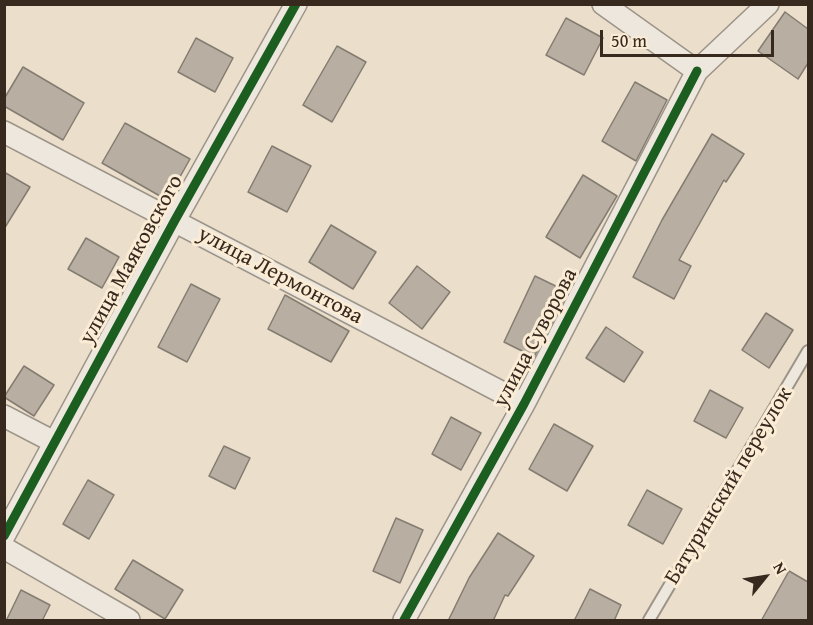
<!DOCTYPE html>
<meta charset="utf-8">
<style>
body{margin:0}
#map{position:relative;width:813px;height:625px;overflow:hidden;background:#ebdecb;font-family:"Gentium Book Plus",serif}
canvas{display:block}
.frame{position:absolute;inset:0;border:6px solid #38291f;pointer-events:none}
.north{position:absolute;left:735px;top:547px;width:60px;height:60px;-webkit-text-stroke:4px #faecd5;paint-order:stroke;rotate:60deg;font-size:16px;font-weight:700;line-height:24px;text-align:center;color:#38291f}
.north::after{content:'';display:block;margin:auto;width:21px;height:27px;background:#38291f;clip-path:polygon(50% 0,100% 100%,50% 72%,0 100%)}
.scale{position:absolute;left:600px;top:30px;width:174px;height:27px;box-sizing:border-box;border:3px solid #38291f;border-top:0;padding-left:8px;font-size:18px;line-height:21px;white-space:nowrap;color:#38291f;-webkit-text-stroke:4px #faecd5;paint-order:stroke}
</style>
<div id="map">
<canvas width="813" height="625"></canvas>
<div class="frame"></div>
<div class="north">N</div>
<div class="scale">50 m</div>
</div>
<script>
const c = document.querySelector('canvas').getContext('2d');
c.lineJoin = 'round';
function fillPath(path, color) { c.fillStyle = color; c.fill(path, 'evenodd'); }
const shape = rows => new Path2D(rows.map(r => 'M' + r).join(''));
function trace(path, color, width, dash) { c.strokeStyle = color; c.lineWidth = width; c.lineCap = dash ? 'butt' : 'round'; c.setLineDash(dash || []); c.stroke(path); }
function label(font, color, halo, rows, align = 'center') {
  c.font = font + ' "Gentium Book Plus",serif'; c.lineWidth = 6; c.setLineDash([]); c.textBaseline = 'middle'; c.strokeStyle = halo; c.fillStyle = color; for (const [text, x, y, turn = 0] of rows) {
    c.save(); c.translate(x, y); c.rotate((+turn || 0) * Math.PI / 180); c.textAlign = isNaN(turn) ? turn : align; if (halo) c.strokeText(text, 0, 0); c.fillText(text, 0, 0); c.restore();
  }
}
const building = shape([
 [785,12,808,29,808,63,798,79,758,51,785,12],
 [566,18,603,38,584,75,546,55,566,18],
 [196,38,233,58,215,92,178,72,196,38],
 [337,46,366,62,332,122,303,105,337,46],
 [23,67,84,103,63,140,4,106,4,99,23,67],
 [635,82,667,100,636,161,602,141,635,82],
 [125,123,190,159,167,200,102,163,125,123],
 [712,134,744,154,726,182,724,180,679,260,691,266,674,299,633,277,662,220,712,134],
 [272,146,311,166,287,212,248,192,272,146],
 [4,172,30,187,4,229,4,172],
 [583,175,617,196,580,258,546,237,583,175],
 [331,225,376,252,353,289,309,262,331,225],
 [86,238,119,257,102,288,68,269,86,238],
 [417,266,450,292,422,329,389,303,417,266],
 [535,276,568,292,534,357,504,342,535,276],
 [191,284,220,299,187,362,158,347,191,284],
 [285,295,349,331,331,362,268,329,285,295],
 [766,313,793,330,769,368,742,350,766,313],
 [606,327,643,352,624,382,586,358,606,327],
 [24,366,54,385,34,416,4,397,24,366],
 [710,390,743,408,726,438,694,421,710,390],
 [451,417,481,433,461,470,432,454,451,417],
 [554,424,593,446,567,491,529,469,554,424],
 [224,446,250,458,235,489,209,476,224,446],
 [88,480,114,495,89,539,63,524,88,480],
 [647,490,682,509,663,544,628,525,647,490],
 [396,518,423,530,400,583,373,571,396,518],
 [498,533,534,556,508,596,505,595,493,621,448,621,469,578,498,533],
 [133,560,183,590,165,619,115,589,133,560],
 [789,571,808,582,808,621,761,621,789,571],
 [590,589,621,605,614,621,574,621,590,589],
 [21,590,50,605,42,621,6,621,21,590]
]);
fillPath(building, '#b8afa2');
trace(building, '#847c71', 1.5);
const lane = shape([
 [649,620,808,351]
]);
const street = shape([
 [603,4,697,71,768,4],
 [4,132,524,404],
 [4,416,54,442],
 [4,536,175,220,296,4],
 [4,548,129,620],
 [404,620,524,404,697,71]
]);
trace(lane, '#9d9488', 14);
trace(street, '#9d9488', 24);
trace(lane, '#eee7de', 10);
trace(street, '#eee7de', 21);
trace(shape([
 [4,536,175,220,296,4],
 [404,620,524,404,697,71]
]), '#1b5e20', 9);
label('22px', '#38291f', '#faecd5', [
 ["улица Маяковского",132,260,-61],
 ["улица Лермонтова",280,276,28],
 ["улица Суворова",536,338,-62],
 ["Батуринский переулок",729,486,-59]
]);
</script>
